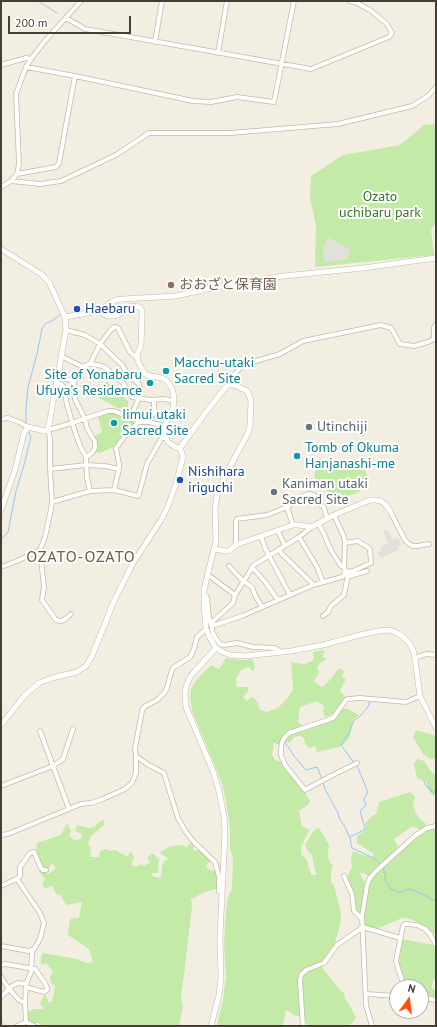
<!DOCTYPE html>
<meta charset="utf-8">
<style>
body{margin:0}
#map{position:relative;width:437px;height:1027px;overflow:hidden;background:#f2efe2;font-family:"PT Sans",sans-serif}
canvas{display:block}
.frame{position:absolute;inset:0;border:2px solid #443f32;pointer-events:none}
.north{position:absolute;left:389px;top:979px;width:40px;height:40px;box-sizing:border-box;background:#fff;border:1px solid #b4b2ad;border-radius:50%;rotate:15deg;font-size:11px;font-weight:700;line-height:16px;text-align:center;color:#443f32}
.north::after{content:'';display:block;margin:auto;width:14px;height:18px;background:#ff4e0c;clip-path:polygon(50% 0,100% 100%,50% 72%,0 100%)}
.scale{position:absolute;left:8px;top:16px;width:123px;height:18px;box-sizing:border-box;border:2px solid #443f32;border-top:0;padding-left:5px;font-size:12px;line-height:14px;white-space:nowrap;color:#443f32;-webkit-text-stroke:3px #fff;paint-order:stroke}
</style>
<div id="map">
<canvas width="437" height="1027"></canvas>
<div class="frame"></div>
<div class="north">N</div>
<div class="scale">200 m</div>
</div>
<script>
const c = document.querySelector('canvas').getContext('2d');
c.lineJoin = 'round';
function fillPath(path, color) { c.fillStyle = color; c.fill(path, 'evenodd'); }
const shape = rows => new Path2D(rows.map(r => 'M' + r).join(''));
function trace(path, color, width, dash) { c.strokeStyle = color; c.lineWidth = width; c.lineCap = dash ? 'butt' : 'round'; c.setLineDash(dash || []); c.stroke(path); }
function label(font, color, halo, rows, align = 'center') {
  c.font = font + ' "PT Sans","Noto Sans JP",sans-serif'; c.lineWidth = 4; c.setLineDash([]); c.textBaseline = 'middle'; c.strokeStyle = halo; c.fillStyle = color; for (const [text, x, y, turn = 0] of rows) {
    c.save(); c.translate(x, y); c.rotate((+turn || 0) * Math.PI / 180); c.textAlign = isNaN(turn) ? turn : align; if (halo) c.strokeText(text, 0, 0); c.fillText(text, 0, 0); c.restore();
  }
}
fillPath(shape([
 [436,124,436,222,431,230,434,255,315,267,316,225,310,198,311,176,343,155,400,145,424,125],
 [107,382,128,401,128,407,120,409,97,397,99,388],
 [114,412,135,422,135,424,114,447,100,453,94,452,93,437,102,432,98,416,108,413],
 [327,461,328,463,334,464,339,462,358,464,365,470,368,478,367,485,359,492,342,498,329,493,317,482,314,476,315,472,318,467],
 [324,650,323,657,327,659,320,663,317,668,319,673,314,681,322,687,331,679,339,668,344,671,342,677,346,679,340,691,346,698,333,714,325,717,323,712,324,706,317,701,300,707,298,722,304,726,286,733,280,743,274,742,272,754,275,760,281,762,284,768,306,794,310,801,308,805,299,811,302,826,310,830,301,846,301,850,302,856,306,858,311,875,316,875,312,855,307,850,305,845,314,830,319,828,329,845,328,855,329,861,333,866,331,871,331,881,335,889,341,913,340,925,334,946,323,961,300,973,302,1017,294,1015,286,1010,284,1021,281,1026,217,1026,223,999,226,976,224,943,227,900,232,889,233,857,230,850,230,829,227,808,222,783,192,711,190,698,191,689,197,679,211,665,214,667,219,669,226,658,240,660,252,659,255,667,253,671,248,667,241,670,236,679,237,687,247,687,249,690,243,697,247,701,251,697,255,699,258,703,260,710,267,712,278,708,289,696,293,689,291,662,304,664,314,660,313,652],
 [341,708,348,709,359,715,356,718,353,719,350,736,346,742,339,747,317,752,315,746,309,748,305,743,304,738,300,736,294,737,293,740,289,743,284,742,286,737,291,734,333,720],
 [416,730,436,736,436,759,430,759,423,754,413,737],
 [417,759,424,761,433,774,436,774,436,796,432,795,428,790,427,783,417,778,414,764],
 [410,792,415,796,413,806,418,817,426,824,426,827,420,830,413,826,394,839,399,849,369,877,366,874,360,872,362,878,366,884,361,916,355,910,354,894,347,877,352,867,351,856,353,851,371,858,374,854,357,843,357,836,364,831,366,828,365,824,371,817,376,814,379,802],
 [104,820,104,825,91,836,88,843,91,848,90,857,99,857,100,851,105,849,110,851,115,850,128,857,130,852,132,853,134,858,131,865,136,867,141,864,144,866,147,864,149,864,150,862,147,858,151,854,154,854,156,857,159,859,158,873,152,873,152,876,161,878,162,866,164,861,169,859,161,854,160,852,171,846,180,845,187,847,191,843,195,845,193,849,195,851,200,850,212,862,208,863,206,867,212,871,216,871,218,878,216,889,205,892,191,899,192,906,184,976,181,995,183,1006,179,1026,42,1026,38,1023,33,1023,28,1020,27,1013,34,1009,44,1009,40,1003,45,994,49,1003,52,1001,54,993,55,985,52,984,50,978,53,972,46,963,41,965,41,956,43,953,77,959,86,963,93,962,89,949,68,935,70,919,79,918,82,902,66,905,60,894,57,895,52,886,45,889,42,885,45,879,39,872,40,870,49,874,56,868,52,863,48,869,44,869,42,867,36,852,37,843,61,835,67,823,71,831,69,835,74,840,81,839,82,834,75,831,77,825,90,828,95,826,99,822],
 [436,828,436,938,434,934,427,927,410,919,402,918,379,928,378,930,364,926,363,916,369,886,371,879,421,833,427,830],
 [401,939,434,945,436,952,436,979,433,979,432,989,436,989,436,997,421,994,421,987,409,987,406,983,400,969,398,960],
 [321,966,339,989,344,993,345,999,349,1004,356,1018,350,1025,351,1026,309,1026,305,1020,301,982,303,976,307,972]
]), '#c4eaa7');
fillPath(shape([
 [328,237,351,250,347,256,348,259,324,262,323,248],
 [387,529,393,540,398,538,401,545,397,547,399,550,381,558,377,552,381,551,380,547,388,543,383,531]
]), '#e2e0db');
trace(shape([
 [38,1,57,13],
 [26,424,26,408,28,387,37,354,42,329,45,324,53,320,61,314],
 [1,540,8,532,16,491,24,465,31,437,28,430],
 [272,739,278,744,280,744],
 [283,743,285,743,289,748,294,756,306,770,317,767,322,779],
 [354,763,341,745,350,731,354,720,358,718,361,715,368,707,370,701],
 [323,782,325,789,338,813,340,820,344,825,350,838,352,848,373,858,381,865],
 [424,782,426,786,431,789,431,791,436,793],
 [350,837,364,830,365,828,360,811,366,805,365,803,364,799,367,794,367,790,358,768,356,765],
 [383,867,384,869,384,873,386,875,385,880,391,889,397,892,402,892,409,889,420,893,436,901]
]), '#99c4f5', 1);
const minor = shape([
 [66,18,85,29,311,69,389,37,392,33,387,24,370,10,357,3,350,1],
 [155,42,162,1],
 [218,53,227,1],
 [1,65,26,58,31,59],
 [26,67,75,76,193,101,211,102,237,97,274,102,294,1],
 [17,174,19,164,16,94,26,67,31,59,44,42,81,1],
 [11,181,40,184,61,181,116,155,149,133,230,133,338,124,412,106,428,96,436,87],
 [1,187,11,181,17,174,56,167,59,163,75,76],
 [66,330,85,335,100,344,110,331,114,327,116,327,118,328,130,352,137,358],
 [61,356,83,367],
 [90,364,100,344,122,365,128,375,139,384,140,387,140,390,139,398,130,418],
 [58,375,74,382],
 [56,383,61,384,64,388,67,405,76,435,81,448,86,457,87,478,90,491],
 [228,385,229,381,232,377,239,369,249,363,280,354,303,341,381,325,391,328,400,344,414,346,428,342,434,339,434,327,436,324],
 [1,419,8,418,19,422,28,427],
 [86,457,92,453,95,448,95,442,87,428,85,419,75,399,74,392,74,382,77,375,83,367,86,365,90,364,97,365,102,366,107,369,123,383,129,394,132,397,150,400,164,399,174,401],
 [50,469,86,465,105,466,119,469,119,464,116,448,129,431,139,422,154,414,154,400],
 [114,490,119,469],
 [52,502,90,491,114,490,138,496,139,494,147,464,161,439,166,437],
 [390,511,405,540,409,544,413,546,417,546,429,544],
 [318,523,325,536,328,544,332,552,341,566,344,567],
 [293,525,287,507,305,495,309,494,314,495,320,503,324,508,327,518],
 [278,531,285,546],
 [261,536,265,548,290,595],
 [299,537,317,567,323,582],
 [345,543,358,541,369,548,370,550,371,563,353,571,345,572],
 [236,545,236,521,237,519,267,515,287,507],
 [279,549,282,554,312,583,313,585],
 [229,566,242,580,252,587,255,595,262,607],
 [1,567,17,561,40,550],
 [252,567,266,583,278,600],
 [348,573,348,575,350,576,367,571],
 [211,577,235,595],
 [204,596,206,596,207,598,209,617,213,633,215,637,220,644,224,645,237,643,253,647,275,648,277,649,280,652],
 [71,614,64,620,60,621,56,620,42,600,44,587,40,550,45,537,51,509,52,502,50,469,50,439,48,430,72,423,108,411,114,411,139,422,149,422,164,426],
 [323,616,328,612,331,606,344,595,348,575],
 [211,623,233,603,235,595,254,565,299,537,312,527],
 [212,626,242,616,313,585,342,577,344,575,345,572,344,567,345,543,344,537,334,515],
 [415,659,420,656,427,654,436,655],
 [40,731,69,809],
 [136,756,147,764,164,773,178,818,186,832,194,842,215,862,219,877,219,891,222,892],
 [357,763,327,778,305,790,285,765,281,755,281,750,282,742,285,737,289,733,333,718,346,700,348,699,360,698,406,702,420,696],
 [1,786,53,766,63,759,73,729],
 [1,835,8,834,81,804,91,803,103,799,125,789,132,783,136,773,136,756,135,749,142,711,144,707,157,700,165,692,167,688,171,673,173,668,190,657,194,649,197,637,206,629],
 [344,876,352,894,354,911,362,919],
 [17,879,20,876,20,867,30,853,34,852,41,868,43,870,46,870],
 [1,886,14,880,17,879,40,913,44,923,40,939,32,952,31,972,26,984,25,1003,26,1022],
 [363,927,400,938],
 [1,946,29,951,34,949],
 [1,965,5,964,35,969,45,983,47,988,47,990,44,992,26,987],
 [1,977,9,989,19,1000,25,1003],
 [406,987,402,980,398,968,396,961,403,926,405,924,417,925,425,929,430,934,436,945],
 [366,994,397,996],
 [1,997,12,986,18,983,26,984],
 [421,997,436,1000],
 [26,1022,34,1026],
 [1,1024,2,1026],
 [17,1026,26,1022],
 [303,1026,300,981,301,975,306,970,324,963,337,945,363,927],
 [372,1026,366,1005,362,917,367,885,370,878,375,872,416,835,427,828,436,826]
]);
const tertiary = shape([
 [1,249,41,274,49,282,65,317,99,311,107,316,113,316,118,315,131,306,140,307,142,311,142,315,141,345,137,355,138,361,142,369,145,374,147,375,162,378,167,381,172,388,174,398,173,408,164,426,165,435,168,442,175,447,180,448],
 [99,311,110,303,116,300,123,299,176,296,216,287,284,276,363,268,436,258],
 [180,448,206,412,225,388,228,385,234,385,241,388,247,391,249,395,251,401,250,426,248,433,225,476,217,495,215,509,216,541,207,577,204,591,204,603,206,629,210,638,216,648,221,651,230,655,245,656,291,651,323,645,356,636,378,631,388,630,395,632,402,636,409,643,413,650,415,659,420,696,436,728],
 [1,510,15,470,24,433,28,427,45,431,48,430,66,330,65,317],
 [215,549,225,551,229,551,236,545,241,543,293,525,298,525,312,527,334,515,370,500,376,500,381,501,385,504,390,511],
 [1,725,25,695,39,683,52,678,77,672,86,666,92,656,114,601,133,563,161,520,168,506,176,484,183,457,180,448],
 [211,1026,219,995,221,978,220,936,225,832,224,817,219,791,213,771,186,707,185,695,186,686,190,677,195,671,216,648]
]);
trace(minor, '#c1bba7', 5.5);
trace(tertiary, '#c1bba7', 6);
trace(minor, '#fff', 4);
trace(tertiary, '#fff', 5);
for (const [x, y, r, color] of [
 [171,285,4,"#8d6e63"],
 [77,309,4,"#1a4fb4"],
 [166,371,4,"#0f9aa8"],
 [150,383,4,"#0f9aa8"],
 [114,423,4,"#0f9aa8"],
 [309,427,4,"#6b7280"],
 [297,456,4,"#0f9aa8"],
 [180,480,4,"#1a4fb4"],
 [274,492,4,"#6b7280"]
]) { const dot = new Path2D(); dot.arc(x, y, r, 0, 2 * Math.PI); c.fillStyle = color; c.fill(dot); trace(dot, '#fff', 1.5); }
label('14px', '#397922', '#fff', [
 ["Ozato",380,197],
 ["uchibaru park",380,213]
]);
label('14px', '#785e54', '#fff', [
 ["おおざと保育園",179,285]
], 'left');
label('14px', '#164399', '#fff', [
 ["Haebaru",85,309],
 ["Nishihara",188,472],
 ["iriguchi",188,488]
], 'left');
label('14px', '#0d838f', '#fff', [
 ["Macchu-utaki",174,363],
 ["Sacred Site",174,379],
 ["Site of Yonabaru",142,375,"right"],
 ["Ufuya's Residence",142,391,"right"],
 ["Iimui utaki",122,415],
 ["Sacred Site",122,431],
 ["Tomb of Okuma",305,448],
 ["Hanjanashi-me",305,464]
], 'left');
label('14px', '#5b616d', '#fff', [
 ["Utinchiji",317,427],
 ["Kaniman utaki",282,484],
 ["Sacred Site",282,500]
], 'left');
c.letterSpacing = '1px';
label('16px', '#685f49', '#fff', [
 ["OZATO-OZATO",81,557]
]);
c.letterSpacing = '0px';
</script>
